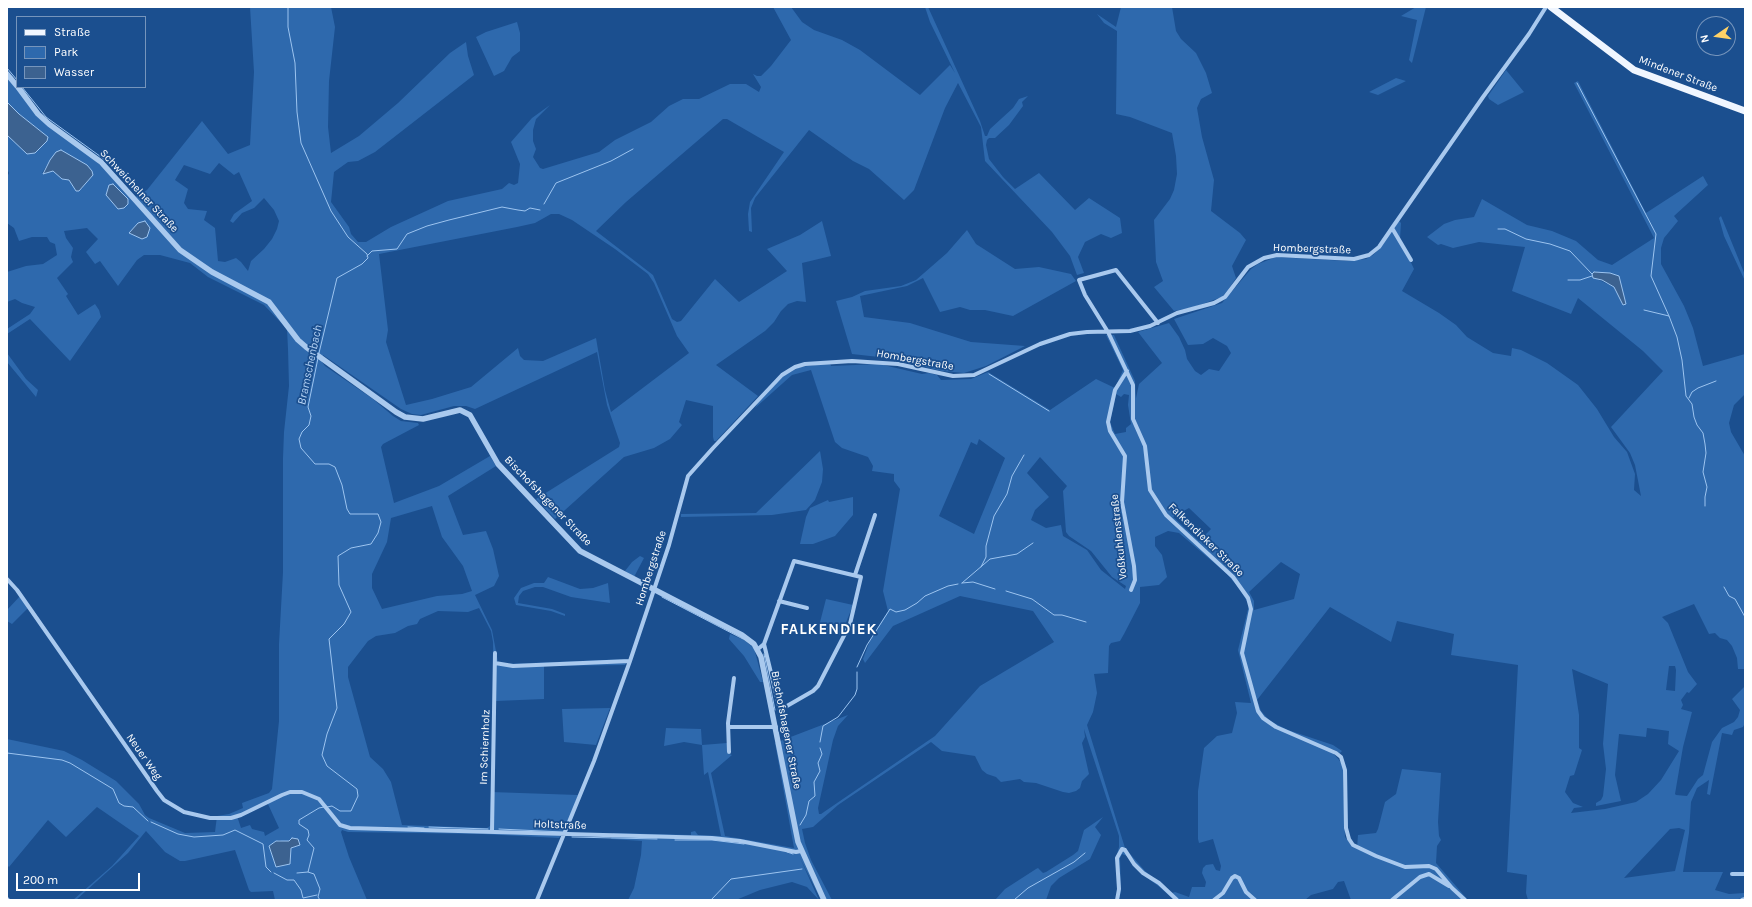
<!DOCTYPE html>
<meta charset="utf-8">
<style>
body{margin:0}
#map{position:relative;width:1752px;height:907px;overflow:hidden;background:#1b4f8f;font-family:Karla,sans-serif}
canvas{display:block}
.frame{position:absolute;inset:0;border:8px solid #fff;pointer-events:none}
.legend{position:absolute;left:16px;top:16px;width:130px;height:72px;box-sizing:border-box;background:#1b4f8f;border:1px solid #7695bc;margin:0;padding:5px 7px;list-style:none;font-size:12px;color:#fff}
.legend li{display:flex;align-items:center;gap:8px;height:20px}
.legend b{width:20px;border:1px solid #7695bc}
.north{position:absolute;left:1696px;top:16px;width:40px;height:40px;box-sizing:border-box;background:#1b4f8f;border:1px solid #7695bc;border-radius:50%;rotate:257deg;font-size:11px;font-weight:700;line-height:16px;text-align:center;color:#fff}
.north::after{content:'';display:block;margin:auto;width:14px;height:18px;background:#ffd166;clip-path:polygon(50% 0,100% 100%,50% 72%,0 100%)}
.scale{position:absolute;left:16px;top:873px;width:124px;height:18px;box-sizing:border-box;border:2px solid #fff;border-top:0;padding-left:5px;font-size:12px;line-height:14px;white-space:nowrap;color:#fff;-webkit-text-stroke:3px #1b4f8f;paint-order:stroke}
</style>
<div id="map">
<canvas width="1752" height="907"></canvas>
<div class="frame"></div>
<ul class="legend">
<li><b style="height:5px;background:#f0f6ff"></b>Straße</li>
<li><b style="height:11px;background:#2e69ad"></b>Park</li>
<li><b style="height:11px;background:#3c6290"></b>Wasser</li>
</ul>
<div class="north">N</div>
<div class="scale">200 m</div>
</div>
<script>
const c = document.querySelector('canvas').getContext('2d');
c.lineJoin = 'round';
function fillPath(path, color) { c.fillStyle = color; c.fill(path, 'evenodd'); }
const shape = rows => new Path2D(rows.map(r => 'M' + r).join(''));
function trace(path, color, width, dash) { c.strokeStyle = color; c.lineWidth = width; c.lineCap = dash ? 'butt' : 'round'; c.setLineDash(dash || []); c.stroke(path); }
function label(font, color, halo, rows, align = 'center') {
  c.font = font + ' Karla,sans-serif'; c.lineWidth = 3.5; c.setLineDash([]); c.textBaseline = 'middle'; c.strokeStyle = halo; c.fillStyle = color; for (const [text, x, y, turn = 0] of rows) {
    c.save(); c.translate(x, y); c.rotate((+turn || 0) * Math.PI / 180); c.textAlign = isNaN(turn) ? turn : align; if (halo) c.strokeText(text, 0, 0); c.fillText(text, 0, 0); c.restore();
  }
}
fillPath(shape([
 [250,7,331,7,335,27,329,81,328,127,331,153,359,136,398,103,450,53,466,42,468,56,474,75,375,152,358,161,348,162,334,172,331,202,349,227,351,234,358,242,366,242,391,227,448,201,502,189,509,183,514,185,518,183,520,164,511,142,532,118,550,105,536,119,533,130,533,141,536,149,533,157,540,168,543,169,599,152,615,140,651,122,669,106,683,99,699,99,730,84,746,84,759,92,761,87,753,74,757,76,761,76,771,66,791,40,773,7,791,7,802,22,814,30,842,40,860,50,920,95,950,65,955,73,930,22,925,7,928,7,980,121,985,136,987,136,990,129,1013,108,1019,99,1028,96,1022,102,1023,106,1009,125,995,138,989,138,987,140,986,145,989,159,1003,177,1015,189,1039,173,1075,210,1089,198,1120,218,1122,233,1111,238,1101,234,1085,242,1078,257,1084,273,1077,275,1070,256,1052,232,985,161,981,127,958,83,945,108,914,190,904,200,869,169,853,161,809,130,755,198,751,208,752,232,749,231,748,214,750,202,784,152,727,119,723,119,626,202,596,231,653,275,672,319,677,322,681,321,715,279,739,302,787,271,767,249,800,235,822,221,831,256,802,263,806,302,797,301,788,304,781,311,774,322,765,331,716,365,758,396,716,441,714,441,713,437,713,406,686,400,679,422,682,425,670,439,654,448,624,457,555,519,536,499,619,447,620,443,607,405,597,352,475,409,466,406,454,406,421,415,412,414,401,409,323,355,322,362,325,366,373,399,393,416,401,421,418,423,419,425,383,444,381,447,394,503,439,486,490,456,496,466,448,496,463,535,486,531,493,549,499,576,494,586,475,595,492,630,498,662,506,664,628,659,625,665,544,666,544,699,496,701,495,751,493,642,491,631,479,608,468,612,438,611,420,619,417,624,408,626,395,633,376,636,368,641,348,667,348,677,370,757,383,769,391,782,402,825,487,828,490,826,491,792,578,795,565,830,559,838,482,834,348,832,342,830,341,832,349,857,367,900,275,900,273,891,251,892,249,890,235,850,185,861,180,861,165,852,146,831,128,853,76,900,73,900,112,866,139,836,97,807,66,837,48,820,9,867,7,865,7,739,64,751,82,760,116,781,139,804,145,815,149,818,185,833,215,832,217,816,229,814,243,808,242,803,269,793,272,789,279,721,279,644,283,572,283,458,284,432,289,386,288,349,287,329,264,305,208,277,190,263,160,255,144,255,137,260,118,286,100,261,95,264,86,252,98,239,87,228,64,231,66,238,73,248,71,257,73,262,57,278,68,294,66,296,78,315,95,304,99,310,101,317,70,361,30,319,7,334,7,329,30,314,35,307,22,303,15,299,7,302,7,272,26,266,43,264,57,255,55,244,50,242,47,237,32,237,19,241,14,228,7,223,7,177,9,173,7,169,7,135,27,154,42,132,19,114,7,102,7,76,29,104,99,164,134,198,147,190,202,121,228,154,250,145,254,72],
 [50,160,83,188,76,191,69,180,62,179,58,174,53,171,42,173],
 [219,163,234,175,239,172,252,201,234,214,230,221,233,223,242,213,254,208,264,198,274,210,279,221,277,229,272,239,264,249,251,261,248,271,241,262,236,258,225,262,218,261,215,228,204,220,207,211,188,209,184,203,188,189,175,180,184,165,210,174],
 [551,214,559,214,572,220,615,249,648,274,654,283,677,336,689,353,611,412,605,390,596,338,543,361,524,360,520,356,518,348,471,387,432,399,406,405,386,342,388,330,379,254,517,227,535,223],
 [432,506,442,537,463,566,472,591,462,594,437,596,382,609,372,588,372,574,387,542,391,518],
 [267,802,279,828,265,836,264,832,252,829,250,825,241,828,237,816],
 [279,840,284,842,291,840,298,846,291,848,290,864,276,867,269,846],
 [1121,7,1172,7,1176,31,1181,39,1196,53,1206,73,1212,93,1201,99,1197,108,1202,137,1214,180,1211,211,1240,233,1246,240,1232,266,1236,278,1228,290,1222,297,1194,307,1174,311,1154,287,1163,281,1156,262,1154,220,1170,199,1174,190,1177,174,1176,156,1172,133,1130,117,1116,114,1117,31,1104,23,1097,14,1116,27],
 [1416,7,1426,7,1412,63,1409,60,1417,20,1401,16],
 [517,22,520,33,520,51,512,57,504,71,494,76,476,37,486,32],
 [1506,70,1524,92,1498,105,1489,99,1488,96],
 [1396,78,1406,81,1378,95,1369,92],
 [1578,81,1646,213,1703,176,1708,185,1674,216,1678,221,1664,238,1661,248,1661,264,1684,306,1693,328,1703,366,1745,354,1745,394,1734,405,1729,423,1731,432,1745,456,1745,669,1738,669,1737,658,1732,646,1727,640,1720,638,1715,633,1709,634,1694,604,1662,617,1668,623,1688,672,1697,684,1689,693,1687,692,1681,700,1683,705,1681,709,1692,712,1683,747,1675,794,1676,795,1687,796,1698,779,1703,775,1712,742,1722,728,1734,722,1738,717,1740,710,1732,699,1745,686,1745,723,1743,727,1734,730,1732,735,1722,733,1710,795,1707,794,1709,780,1697,788,1691,802,1689,833,1683,872,1723,872,1715,890,1729,894,1745,893,1745,898,1731,900,1528,900,1526,893,1527,875,1507,872,1518,665,1451,655,1454,634,1397,621,1391,642,1330,607,1257,700,1261,711,1270,721,1288,730,1333,745,1342,751,1340,753,1332,749,1331,751,1340,761,1343,767,1345,837,1352,846,1357,848,1358,835,1376,833,1378,829,1385,802,1396,794,1402,769,1441,773,1438,822,1439,836,1441,840,1437,846,1436,863,1468,900,1351,900,1344,881,1338,882,1333,889,1311,895,1305,900,1174,900,1161,888,1142,874,1127,856,1122,854,1120,858,1121,891,1119,900,1116,900,1118,889,1116,858,1119,847,1119,836,1084,729,1085,737,1082,743,1089,774,1082,781,1080,788,1076,791,1069,793,1063,792,1036,783,1024,782,1020,779,1001,782,996,777,987,774,982,770,975,756,942,751,931,742,838,805,813,827,802,829,805,843,811,860,832,900,821,900,800,858,819,900,807,887,792,882,760,890,736,900,628,900,634,888,641,855,642,841,611,839,613,833,691,835,691,832,695,831,698,835,721,836,708,772,704,775,702,745,684,742,664,746,666,728,701,729,702,745,727,743,727,753,732,755,711,773,725,836,794,848,775,743,848,715,838,726,833,740,818,808,819,814,821,814,935,736,980,686,1054,642,1033,611,960,596,893,626,865,663,863,659,871,638,888,611,883,591,900,489,894,481,894,474,872,471,873,466,868,457,842,448,835,442,811,370,792,375,755,408,759,401,783,376,800,367,830,363,831,366,879,364,922,374,929,373,937,375,941,380,971,379,988,372,1050,410,1096,379,1115,388,1123,370,1106,335,1114,335,1135,381,1136,398,1139,384,1162,363,1138,332,1169,323,1179,337,1185,350,1187,359,1195,371,1201,375,1209,369,1219,371,1231,353,1227,346,1213,338,1203,344,1188,345,1174,319,1222,303,1251,269,1258,264,1276,257,1347,261,1366,259,1373,255,1381,247,1399,221,1401,223,1400,239,1414,269,1402,291,1439,313,1456,325,1467,337,1493,353,1511,356,1512,348,1521,350,1547,363,1578,385,1597,409,1614,437,1627,452,1635,474,1634,490,1641,496,1635,465,1630,453,1611,427,1663,371,1643,351,1578,298,1571,314,1512,291,1525,247,1479,242,1453,248,1441,244,1438,245,1427,237,1444,224,1455,220,1474,217,1482,199,1527,225,1552,231,1576,241,1598,260,1612,265,1654,238,1574,83],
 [1597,272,1619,276,1626,304,1623,305,1614,287,1597,279],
 [1116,394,1121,397,1124,394,1129,395,1128,405,1131,424,1126,428,1126,432,1115,434,1110,422],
 [979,439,1005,458,974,534,939,516,971,442,977,445],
 [1040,457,1067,486,1063,491,1066,532,1069,536,1091,551,1112,577,1126,586,1125,589,1101,570,1087,550,1063,536,1061,525,1046,528,1031,520,1035,510,1049,497,1027,473],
 [1189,508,1211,529,1199,541,1173,517],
 [1168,531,1179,533,1226,573,1240,589,1249,605,1238,650,1251,703,1235,702,1237,713,1232,733,1217,736,1204,748,1198,791,1198,839,1199,843,1213,839,1221,866,1220,871,1216,870,1213,864,1206,865,1203,868,1202,873,1206,882,1205,887,1192,887,1189,897,1175,892,1172,893,1145,871,1125,848,1087,725,1093,712,1097,693,1094,674,1108,673,1109,646,1111,643,1120,641,1124,634,1140,603,1140,587,1159,585,1167,577,1162,555,1155,546,1155,537],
 [1281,562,1300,574,1294,599,1254,610,1254,601,1249,592],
 [1669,666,1675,666,1676,670,1675,691,1666,690],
 [1572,669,1608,684,1603,744,1606,769,1603,796,1601,800,1596,803,1596,806,1621,801,1615,775,1619,734,1646,737,1647,728,1669,731,1668,744,1679,751,1661,780,1648,794,1636,802,1605,809,1571,813,1574,808,1583,807,1573,803,1565,792,1570,776,1574,775,1575,772,1582,750,1579,748,1579,715],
 [1679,828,1685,830,1675,871,1624,878,1670,829],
 [1721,216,1745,275,1745,281,1724,236,1719,218],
 [967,230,976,244,1015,269,1039,267,1071,274,1076,281,1013,316,985,310,970,310,960,307,940,312,923,278,907,286,860,296,864,317,910,323,971,342,1025,346,986,366,964,373,942,371,888,358,852,354,836,301,852,297,865,291,901,286,916,280,947,253],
 [7,353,26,379,38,390,36,397,7,362],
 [820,451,823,469,822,482,815,500,806,510,772,515,681,517,681,514,756,513],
 [853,497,853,515,835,536,813,544,800,544,806,517,810,508,828,500,829,502],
 [640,556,644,558,634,577,625,571,632,562],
 [548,577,580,589,593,588,608,583,610,603,571,597,543,587,535,587,523,591,519,596,518,603,552,609,565,614,565,616,551,611,516,605,514,598,521,588,534,583,544,583],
 [22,594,30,606,12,624,7,621,7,610],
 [826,599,853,605,841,635,818,630],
 [730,634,744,640,754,648,763,682,760,682,744,656,729,639],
 [610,708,596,745,564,742,562,709],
 [1103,817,1095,827,1101,835,1090,859,1059,878,1051,886,1046,900,995,900,1005,889,1036,869,1038,868,1043,873,1046,872,1073,855,1078,851,1084,830]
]), '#2e69ad');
const water = shape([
 [7,102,19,114,48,137,47,141,35,153,27,154,7,135,7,102],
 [61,150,87,165,92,171,93,175,79,191,76,191,69,180,62,179,53,171,43,174,50,160,56,152,61,150],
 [113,184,128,199,128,204,124,208,118,209,106,195,109,185,113,184],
 [145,221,150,228,147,237,142,239,129,233,138,223,145,221],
 [1594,272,1610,273,1619,276,1626,304,1623,305,1614,287,1602,280,1593,278,1592,274,1594,272],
 [292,838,298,839,300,845,291,848,290,864,276,867,269,846,276,841,289,841,292,838]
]);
fillPath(water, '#3c6290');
trace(water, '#9cc4f0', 1);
trace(shape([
 [288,7,288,27,295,63,297,112,301,143,331,211,348,237,367,254,368,258,362,264,337,278,319,353],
 [7,68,17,80],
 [1577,83,1656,234,1651,276,1669,316],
 [22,87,46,117,108,162,140,196],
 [544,204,556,183,611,161,633,149],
 [1498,229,1505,229,1526,239,1550,244,1570,251,1592,274],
 [367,256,372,251,397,249,407,234,427,226,449,220,502,207,518,210,525,211,530,208,540,210],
 [1568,280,1580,280,1592,276],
 [1644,310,1669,316,1677,337,1682,360,1686,396,1692,404,1694,417,1697,425,1703,433,1705,444,1706,453,1703,472,1707,487,1705,497,1705,506],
 [318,358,308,407,311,416,309,425,302,432,299,439,301,448,315,464,329,464,335,467,342,485,347,509,350,514,378,514,381,522,378,533,371,544,351,548,338,556,339,585,351,612,344,624,329,639,337,708,327,734,322,755,327,766,357,789,358,796,351,811,340,811,332,806,327,807],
 [989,374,1049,411],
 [1689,398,1692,392,1698,388,1716,381],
 [981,567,986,557,986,546,994,516,1007,494,1012,476,1024,455],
 [962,583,973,582,995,589],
 [962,583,990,559,1017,554,1033,543],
 [1724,587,1729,596,1735,599,1745,617],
 [1006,591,1032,599,1054,615,1062,615,1086,622],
 [662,597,743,639],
 [764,654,775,710],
 [857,667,867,645,890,609,896,612,905,610,917,603,925,596,948,586,958,584],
 [820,742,823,726,838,717,855,695,857,689,857,672],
 [7,753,62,760,70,763,113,789,119,803,124,806,133,807,148,821],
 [151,822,178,834,194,837,223,835,235,830,263,844,266,867,271,872],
 [800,825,806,815,809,801,815,796,814,782,820,771,818,763,822,754,820,748],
 [408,827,424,828],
 [429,827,488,829],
 [499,829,563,832],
 [572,837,657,839],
 [675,840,712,840,744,844],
 [787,852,793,854],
 [274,873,287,880,294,880,301,890,303,898,317,895],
 [297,873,308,872],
 [320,900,318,897,320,889,314,874,308,872,314,848,307,840,309,835,308,830,299,824,299,820,319,808,324,807],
 [711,900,731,879,802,869],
 [1014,900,1028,888,1074,862,1085,853]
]), '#9cc4f0', 1);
trace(shape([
 [1392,228,1411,260],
 [1158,323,1116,270,1079,280,1085,295,1108,332,1133,385,1133,419,1145,446,1150,490,1166,515,1233,577,1248,598,1251,609,1242,653,1258,711,1263,718,1276,727,1336,753,1341,757,1345,770,1346,828,1349,839,1353,845,1376,856,1405,867,1429,866,1436,869,1452,888,1465,900],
 [1127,371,1115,390,1108,422,1110,431,1125,456,1122,502,1134,566,1135,580,1131,590],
 [855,575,875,515],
 [7,579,17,590,157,791,164,800,184,812,210,818,231,818,241,815,282,795,290,792,302,792,319,799,340,825,350,828,712,838,740,841,796,852,801,851],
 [779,601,807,608],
 [758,649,764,644,780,710,813,691,818,686,850,624,861,577,794,561,764,644],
 [495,663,513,666,630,661],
 [729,727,776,727],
 [729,752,728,723,734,678],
 [492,831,495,653],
 [1732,874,1745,874],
 [7,899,8,900],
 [537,900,594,761,630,661,669,545,688,476,713,448,782,375,795,367,805,364,852,361,898,364,953,376,974,375,1040,344,1070,334,1087,332,1130,331,1150,326,1177,313,1214,303,1225,297,1248,267,1264,258,1277,255,1354,259,1369,255,1379,247,1392,228,1483,97,1529,34,1546,7],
 [1117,900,1119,889,1117,858,1122,849,1125,850,1134,864,1143,873,1159,883,1177,900],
 [1214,900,1223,893,1232,878,1235,876,1239,878,1246,892,1255,900],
 [1392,900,1420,877,1429,874,1449,886],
 [1742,900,1745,899]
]), '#a9c9ee', 4);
trace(shape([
 [7,74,17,86],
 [18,87,38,114,49,124,101,162,180,250,212,272,269,302,298,340,306,347,396,412,405,417,423,419,460,410,470,415,498,464,580,551,742,635,754,644,761,657,798,842,824,900]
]), '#a9c9ee', 5.5);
trace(shape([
 [1551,7,1634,70,1745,111]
]), '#f0f6ff', 7);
label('11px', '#fff', '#1b4f8f', [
 ["Mindener Straße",1678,74,21],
 ["Schweichelner Straße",139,191,47],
 ["Hombergstraße",1312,249,2],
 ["Hombergstraße",915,360,10],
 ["Bischofshagener Straße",548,501,46],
 ["Voßkuhlenstraße",1119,537,-96],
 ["Falkendieker Straße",1206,540,44],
 ["Hombergstraße",651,568,-72],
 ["Bischofshagener Straße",786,730,79],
 ["Im Schiernholz",485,747,-88],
 ["Neuer Weg",144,757,55],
 ["Holtstraße",560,825,2]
]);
label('italic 12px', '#b5d3f5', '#1b4f8f', [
 ["Bramschenbach",310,365,-78]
]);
c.letterSpacing = '1px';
label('bold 15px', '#fff', '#1b4f8f', [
 ["FALKENDIEK",829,630]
]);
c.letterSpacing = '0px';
</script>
